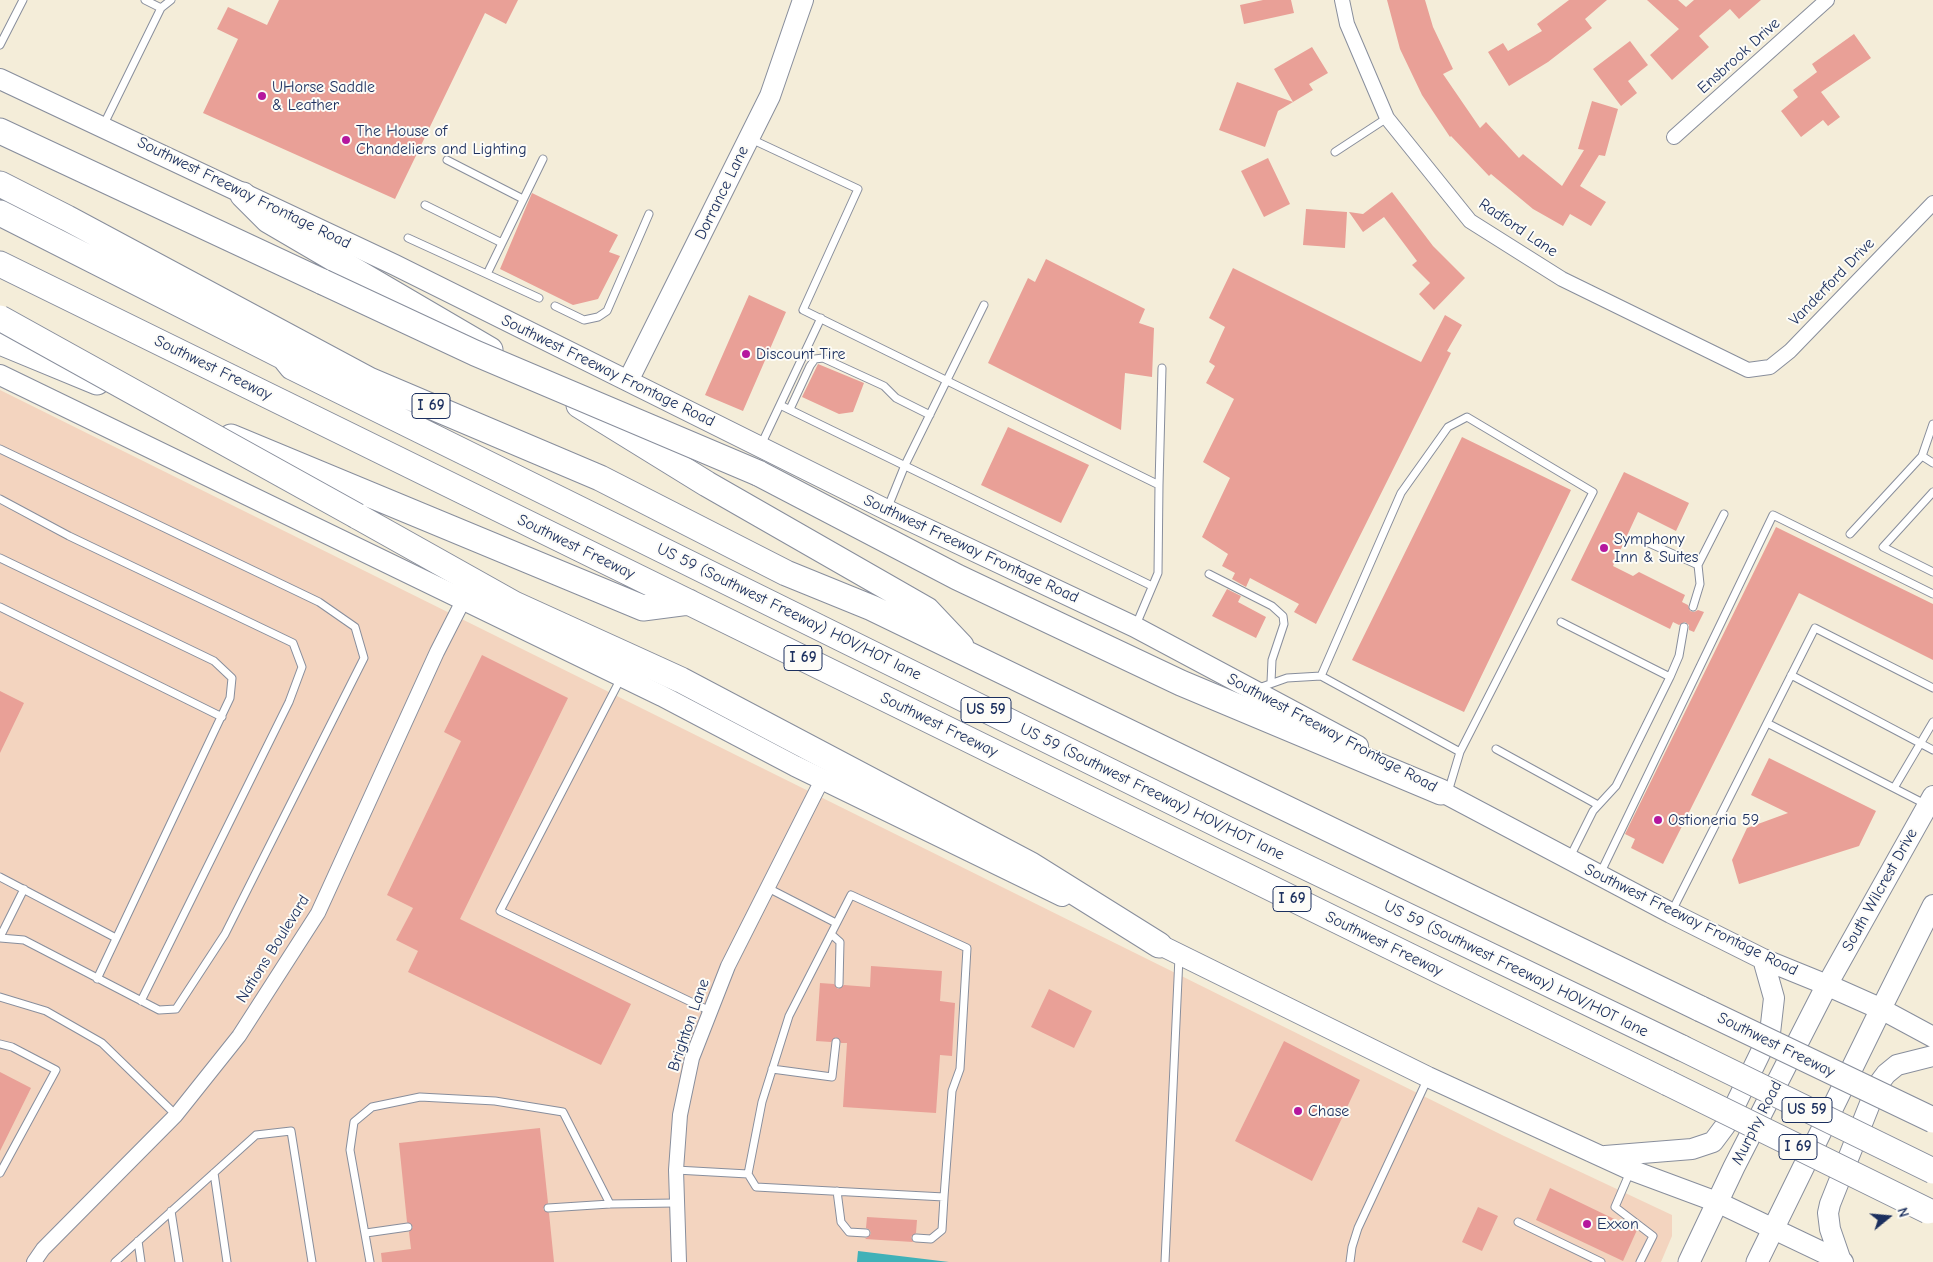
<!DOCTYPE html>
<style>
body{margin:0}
#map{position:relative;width:1933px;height:1262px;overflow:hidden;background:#f4edd9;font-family:"Comic Neue",sans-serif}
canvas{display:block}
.north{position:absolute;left:1863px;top:1192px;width:50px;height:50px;-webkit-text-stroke:4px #fdfcf7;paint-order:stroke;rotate:73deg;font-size:14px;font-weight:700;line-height:20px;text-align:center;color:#1b2f5e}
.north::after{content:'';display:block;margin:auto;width:18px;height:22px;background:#1b2f5e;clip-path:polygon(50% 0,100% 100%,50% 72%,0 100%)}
</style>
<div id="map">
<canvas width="1933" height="1262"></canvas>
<div class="north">N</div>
</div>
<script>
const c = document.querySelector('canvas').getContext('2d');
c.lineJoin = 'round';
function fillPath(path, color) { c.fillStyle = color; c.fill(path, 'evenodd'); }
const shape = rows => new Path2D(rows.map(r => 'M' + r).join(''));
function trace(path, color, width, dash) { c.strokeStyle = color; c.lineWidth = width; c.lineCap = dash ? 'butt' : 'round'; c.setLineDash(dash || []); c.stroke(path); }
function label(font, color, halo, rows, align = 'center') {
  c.font = font + ' "Comic Neue",sans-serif'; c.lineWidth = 4; c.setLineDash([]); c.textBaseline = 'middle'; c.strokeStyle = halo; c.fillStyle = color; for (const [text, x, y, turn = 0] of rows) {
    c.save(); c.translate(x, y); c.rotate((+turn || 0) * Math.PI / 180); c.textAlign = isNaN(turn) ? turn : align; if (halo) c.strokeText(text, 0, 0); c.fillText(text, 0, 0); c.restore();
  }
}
fillPath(shape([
 [0,390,1504,1136,1672,1215,1672,1236,1661,1262,0,1262]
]), '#f3d4bf');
fillPath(shape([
 [858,1251,949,1262,857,1262]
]), '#40b1b8');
fillPath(shape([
 [279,0,518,0,506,24,485,13,395,199,203,113,238,39,217,29,228,7,267,25],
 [1263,0,1291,0,1294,13,1244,24,1240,5],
 [1387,0,1425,0,1433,27,1453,69,1443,74,1480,128,1486,122,1519,158,1523,154,1562,186,1584,150,1578,149,1592,101,1618,109,1605,156,1599,155,1580,186,1606,202,1591,226,1570,214,1563,226,1533,209,1491,174,1489,176,1451,136,1450,137,1422,95,1400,49],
 [1569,0,1607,0,1585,19,1592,28,1548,62,1509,86,1488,52,1503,43,1508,51,1542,31,1537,24],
 [1647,0,1678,0,1686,7,1694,0,1761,0,1739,19,1730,9,1699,36,1709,47,1672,80,1650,55,1679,29],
 [1854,34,1871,58,1821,92,1840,117,1828,126,1823,120,1801,137,1781,111,1798,97,1793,90,1817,72,1812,64],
 [1630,41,1648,65,1628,81,1637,93,1621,106,1593,69],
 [1312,47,1328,73,1309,84,1313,90,1293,102,1274,69],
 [1237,82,1293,102,1278,111,1265,147,1219,130],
 [1268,158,1290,204,1264,217,1241,171],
 [1392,192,1433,246,1465,278,1434,310,1419,294,1430,283,1412,265,1417,261,1384,217,1363,232,1349,212,1363,214],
 [532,193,618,235,609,252,620,256,598,299,573,305,500,269],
 [1306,209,1347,212,1345,248,1303,245],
 [1046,259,1145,309,1139,323,1154,328,1152,377,1125,373,1121,430,988,363,1028,278,1035,282],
 [1233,268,1421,362,1445,315,1462,325,1447,351,1451,353,1316,624,1294,612,1299,604,1250,578,1246,587,1232,579,1235,573,1222,566,1228,554,1202,537,1230,478,1203,462,1234,399,1206,383,1215,366,1209,362,1225,327,1209,318],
 [749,295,786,312,743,411,705,395],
 [818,364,864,383,853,412,839,414,802,397],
 [1008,427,1089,465,1061,523,981,485],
 [1462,437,1571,490,1464,712,1352,660],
 [1624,472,1689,503,1676,531,1638,512,1613,566,1633,576,1639,572,1685,595,1682,602,1688,605,1690,611,1694,612,1698,610,1704,612,1694,632,1689,630,1689,625,1685,622,1679,625,1673,622,1670,629,1571,580],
 [1776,527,1933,604,1933,660,1799,593,1663,864,1631,848,1635,839,1625,834],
 [1227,589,1241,596,1238,602,1266,617,1256,638,1212,616],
 [482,655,568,698,460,919,631,1004,601,1065,408,972,418,951,396,940,413,908,387,895,461,741,444,732],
 [0,691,24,703,0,753],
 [1769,758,1876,811,1859,846,1739,884,1732,860,1747,828,1788,813,1751,795],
 [871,966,942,971,940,1001,955,1003,952,1056,940,1055,936,1113,843,1107,847,1043,841,1043,836,1037,831,1042,816,1041,820,983,834,984,838,989,844,985,870,987],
 [1049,989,1092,1011,1074,1048,1031,1027],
 [1284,1041,1360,1080,1312,1181,1235,1141],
 [0,1072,31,1088,0,1151],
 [540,1128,548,1203,543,1209,549,1213,554,1262,382,1262,381,1253,411,1249,409,1232,413,1227,407,1222,399,1143],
 [1550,1188,1637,1230,1623,1261,1536,1220],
 [1478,1207,1498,1216,1482,1251,1462,1242],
 [867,1217,917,1220,916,1233,911,1237,913,1242,865,1239,871,1234,870,1230,866,1228]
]), '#e9a097');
const lane = shape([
 [145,0,161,8],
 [0,45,23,0],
 [103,126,161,8,171,0],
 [751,139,858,189,803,310,1159,485,1158,573,1136,625],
 [1335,152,1387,118],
 [447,160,523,199],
 [425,205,502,243],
 [408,238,539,298],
 [487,274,543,159],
 [555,306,584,320,598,317,607,311,649,214],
 [780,405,1152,586],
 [790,409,810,366,815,359,823,358,884,386,896,398,930,415],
 [761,445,821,318],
 [0,449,319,602,355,627,364,658,225,934,176,1009,159,1010,24,940,0,938],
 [1922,456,1933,463],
 [1159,485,1162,368],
 [1933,492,1883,547,1933,572],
 [0,499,69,536,293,643,302,667,289,702,141,1001],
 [888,507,905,465,984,305],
 [1850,534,1922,456,1933,424],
 [1642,540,1698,565],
 [0,558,214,661,232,678,230,698,97,979],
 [1209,574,1272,606,1283,616,1284,624,1272,660,1271,682],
 [0,607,222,717],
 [1693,607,1700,584,1698,565,1724,514],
 [1561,622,1670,677],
 [1791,675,1933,750],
 [1321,676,1401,493,1448,427,1467,417,1593,492,1460,752],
 [621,678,500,911,710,1011],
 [1256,689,1287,678,1321,676,1460,752,1448,792],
 [1767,723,1927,805],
 [1496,749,1598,805],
 [1894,788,1933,722],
 [1569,859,1593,811,1616,786,1670,677,1679,656,1684,627],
 [1600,874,1773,515,1933,594],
 [0,877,116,938],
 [766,887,836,923],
 [1672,911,1815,628,1933,688],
 [831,934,840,942,839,984],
 [0,937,24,889],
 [0,997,46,1011,102,1043,176,1115],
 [0,1044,12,1047,56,1070,0,1173],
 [772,1069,832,1077,836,1042],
 [676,1170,748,1174,756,1187,944,1197,952,1091,960,1069,967,948,851,895,789,1016,762,1102,748,1174],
 [1630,1172,1615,1207,1653,1236,1640,1262],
 [214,1173,227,1262],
 [837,1191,841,1222,849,1232,866,1233],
 [548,1208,610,1204,675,1203],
 [171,1211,179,1262],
 [1518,1222,1601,1262],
 [366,1233,408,1227],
 [916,1238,931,1239,942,1230,944,1197],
 [138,1241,141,1262],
 [115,1262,256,1135,291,1131,312,1262],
 [370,1262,350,1150,354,1122,372,1107,420,1097,495,1101,563,1112,610,1204],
 [1165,1262,1179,957],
 [1350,1262,1352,1247,1358,1228,1428,1078]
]);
const street = shape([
 [1342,0,1347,24,1387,118,1470,221,1562,279,1748,370,1770,367,1790,351,1933,203],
 [1674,137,1827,0],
 [34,1262,43,1249,176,1115,239,1036,318,913,437,652,463,601],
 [679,1262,676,1170,680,1115,692,1058,728,966,823,778]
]);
const secondary = shape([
 [0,79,395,265,887,510,1135,627,1358,746],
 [0,375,662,696,795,766,1062,896],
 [628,381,770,96,803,0],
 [1429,785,1671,913,1763,959,1827,985,1933,796],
 [1933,905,1881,1009,1933,1037],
 [1146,938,1428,1077,1631,1170,1717,1202,1843,1262],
 [1605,1156,1692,1149,1713,1142,1725,1126,1770,1033,1774,998,1763,959],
 [1841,1261,1830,1229,1828,1213,1830,1204,1877,1086,1886,1074,1897,1065,1933,1056]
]);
const primary = shape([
 [1689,1262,1734,1167,1827,985,1881,1009,1757,1262]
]);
const highway = shape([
 [0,131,323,282],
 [0,184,67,218,369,380,600,478,786,573,872,608,1701,1009],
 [243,195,268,220,490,350],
 [0,213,284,357,292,367,1231,831,1682,1048],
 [0,264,1668,1083],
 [0,342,97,382],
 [579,405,707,484,927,610,961,646],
 [231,437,643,608,689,602],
 [758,473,957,577,1181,683,1441,792],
 [357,516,514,604,681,680,1031,865,1159,945]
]);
trace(lane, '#888e9c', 9);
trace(street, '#888e9c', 16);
trace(secondary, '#888e9c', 22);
trace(primary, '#888e9c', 23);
trace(highway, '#888e9c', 27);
trace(lane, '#fff', 7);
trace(street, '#fff', 14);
trace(secondary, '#fff', 20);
trace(primary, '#fff', 21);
trace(highway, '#fff', 25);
const highwayBridge = shape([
 [323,282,475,353,758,473],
 [0,318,357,516],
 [1701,1009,1933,1120],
 [1682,1048,1933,1171],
 [1668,1083,1928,1211]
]);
trace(highwayBridge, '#888e9c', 27, []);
trace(highwayBridge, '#fff', 25);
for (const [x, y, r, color] of [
 [262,96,5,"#b5179e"],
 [346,140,5,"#b5179e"],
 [746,354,5,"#b5179e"],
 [1604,548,5,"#b5179e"],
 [1658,820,5,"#b5179e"],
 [1298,1111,5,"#b5179e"],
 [1587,1224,5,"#b5179e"]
]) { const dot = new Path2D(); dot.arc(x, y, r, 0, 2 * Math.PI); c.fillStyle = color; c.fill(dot); trace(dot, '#fdfcf7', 2); }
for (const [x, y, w] of [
 [431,406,38],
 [803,658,38],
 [986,710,50],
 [1292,899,38],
 [1807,1110,50],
 [1798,1147,38]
]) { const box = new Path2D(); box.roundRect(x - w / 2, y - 12.5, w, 25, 4); c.fillStyle = '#fdfcf7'; c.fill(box); trace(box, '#1b2f5e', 1); }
label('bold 15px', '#1b2f5e', null, [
 ["I 69",431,406],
 ["I 69",803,658],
 ["US 59",986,710],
 ["I 69",1292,899],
 ["US 59",1807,1110],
 ["I 69",1798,1147]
]);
label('16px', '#1b2f5e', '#fdfcf7', [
 ["Ensbrook Drive",1739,56,-42],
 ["Southwest Freeway Frontage Road",244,193,26],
 ["Dorrance Lane",722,193,-64],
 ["Radford Lane",1518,228,34],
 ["Vanderford Drive",1832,282,-46],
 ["Southwest Freeway",213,368,26],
 ["Southwest Freeway Frontage Road",608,371,26],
 ["Southwest Freeway",576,547,26],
 ["Southwest Freeway Frontage Road",971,549,25],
 ["US 59 (Southwest Freeway) HOV/HOT lane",789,612,26],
 ["Southwest Freeway",939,725,26],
 ["Southwest Freeway Frontage Road",1332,733,28],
 ["US 59 (Southwest Freeway) HOV/HOT lane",1152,792,26],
 ["South Wilcrest Drive",1880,890,-61],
 ["Southwest Freeway Frontage Road",1691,920,26],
 ["Southwest Freeway",1384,944,26],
 ["Nations Boulevard",273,949,-58],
 ["US 59 (Southwest Freeway) HOV/HOT lane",1516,969,26],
 ["Brighton Lane",689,1025,-71],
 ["Southwest Freeway",1776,1045,26],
 ["Murphy Road",1757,1123,-63]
]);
label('16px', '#1b2f5e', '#fdfcf7', [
 ["UHorse Saddle",272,87],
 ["& Leather",272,105],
 ["The House of",356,131],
 ["Chandeliers and Lighting",356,149],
 ["Discount Tire",756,354],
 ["Symphony",1614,539],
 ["Inn & Suites",1614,557],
 ["Ostioneria 59",1668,820],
 ["Chase",1308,1111],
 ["Exxon",1597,1224]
], 'left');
</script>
